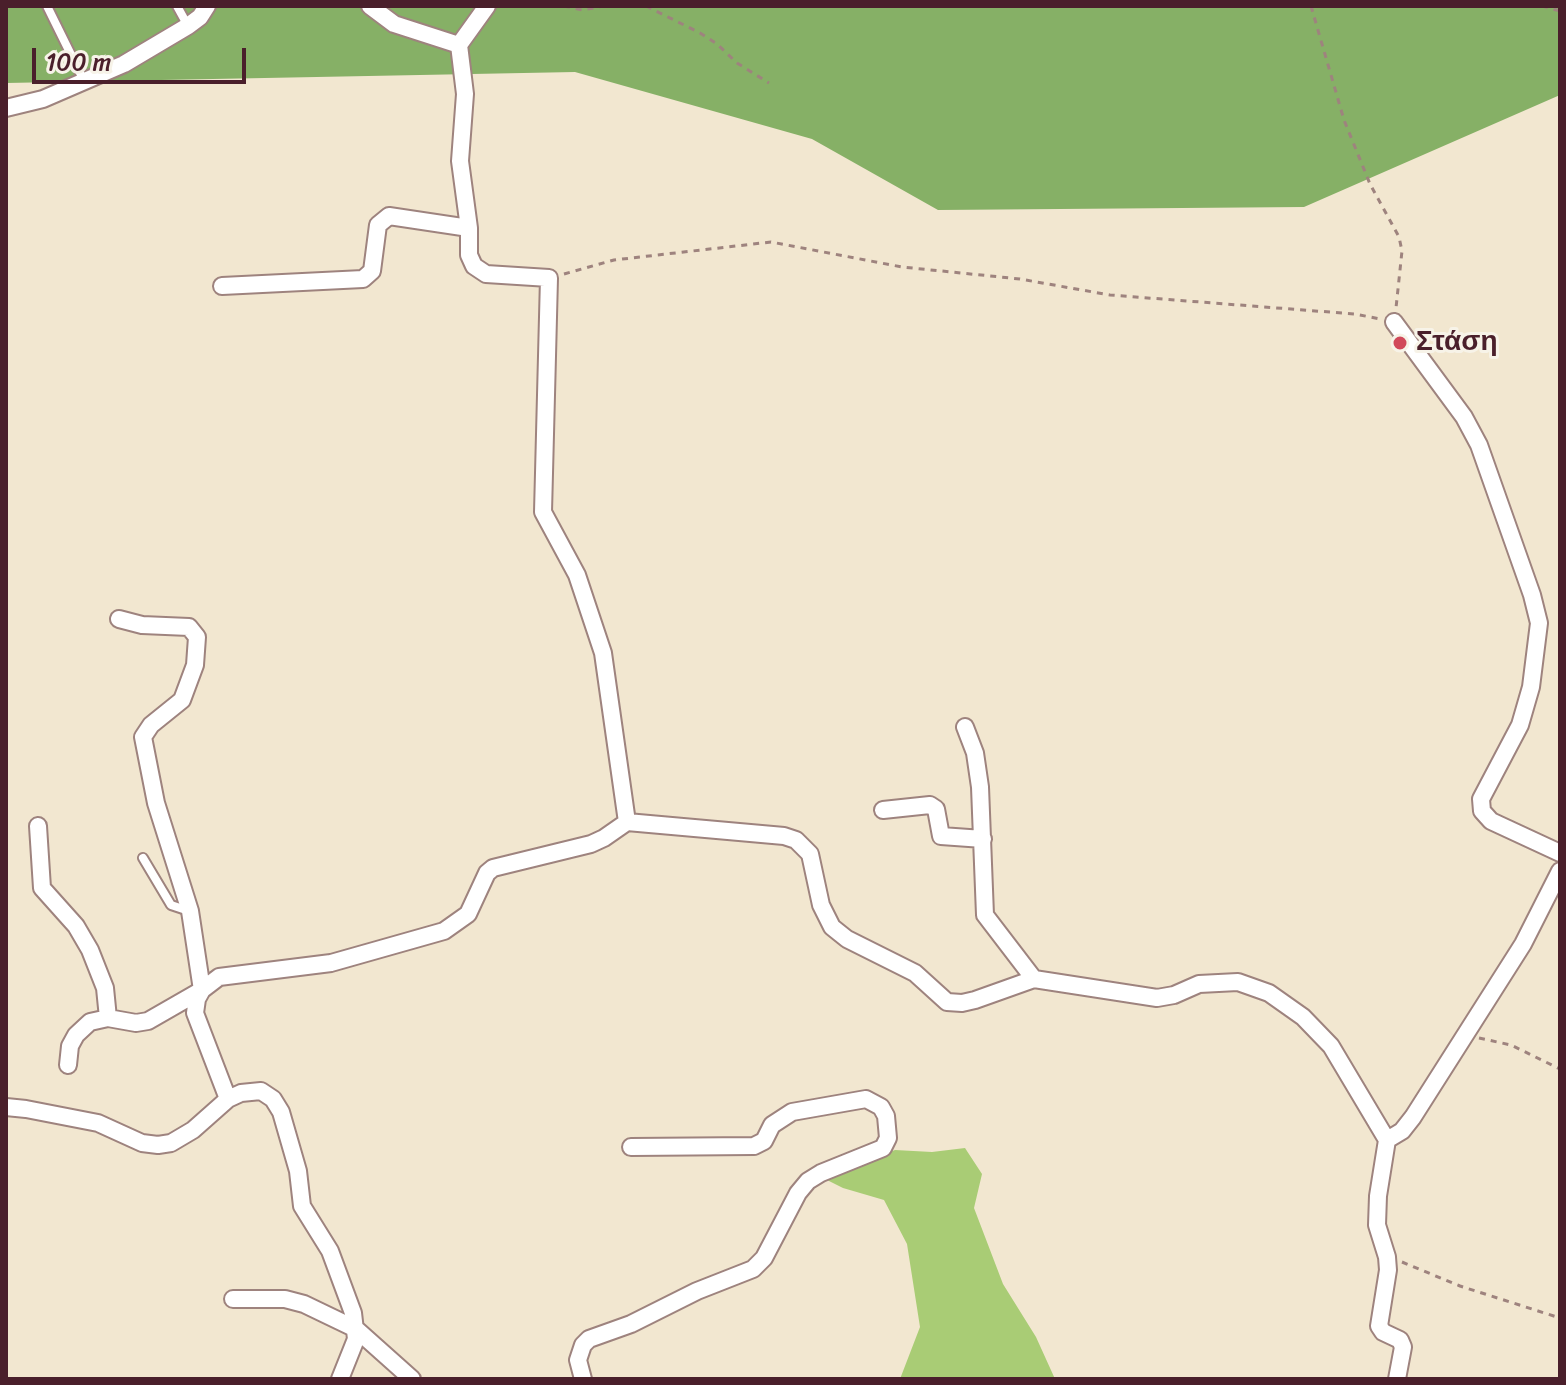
<!DOCTYPE html>
<meta charset="utf-8">
<style>
body{margin:0}
#map{position:relative;width:1566px;height:1385px;overflow:hidden;background:#f2e7d0;font-family:Sriracha,sans-serif}
canvas{display:block}
.frame{position:absolute;inset:0;border:8px solid #4a1f2b;pointer-events:none}
.scale{position:absolute;left:32px;top:48px;width:214px;height:36px;box-sizing:border-box;border:4px solid #4a1f2b;border-top:0;padding-left:10px;font-size:24px;line-height:28px;white-space:nowrap;color:#4a1f2b;-webkit-text-stroke:6px #f7f3e8;paint-order:stroke}
</style>
<div id="map">
<canvas width="1566" height="1385"></canvas>
<div class="frame"></div>
<div class="scale">100 m</div>
</div>
<script>
const c = document.querySelector('canvas').getContext('2d');
c.lineJoin = 'round';
function fillPath(path, color) { c.fillStyle = color; c.fill(path, 'evenodd'); }
const shape = rows => new Path2D(rows.map(r => 'M' + r).join(''));
function trace(path, color, width, dash) { c.strokeStyle = color; c.lineWidth = width; c.lineCap = dash ? 'butt' : 'round'; c.setLineDash(dash || []); c.stroke(path); }
function label(font, color, halo, rows, align = 'center') {
  c.font = font + ' Sriracha,sans-serif'; c.lineWidth = 6; c.setLineDash([]); c.textBaseline = 'middle'; c.strokeStyle = halo; c.fillStyle = color; for (const [text, x, y, turn = 0] of rows) {
    c.save(); c.translate(x, y); c.rotate((+turn || 0) * Math.PI / 180); c.textAlign = isNaN(turn) ? turn : align; if (halo) c.strokeText(text, 0, 0); c.fillText(text, 0, 0); c.restore();
  }
}
fillPath(shape([
 [965,1148,982,1174,974,1208,1003,1284,1036,1337,1055,1379,900,1379,920,1327,907,1244,884,1200,843,1188,823,1178,895,1150,932,1152]
]), '#a9cc75');
fillPath(shape([
 [6,6,1560,6,1560,95,1304,207,938,210,812,139,575,72,6,83]
]), '#86b066');
const service = shape([
 [47,6,84,81],
 [177,6,188,26],
 [143,858,171,905,189,911]
]);
const minor = shape([
 [370,6,394,24,459,45,465,94,460,161,469,228,469,255,474,266,486,274,549,278,543,512,577,575,603,653,627,822],
 [459,45,487,6],
 [6,108,43,99,124,64,188,26,200,17,207,6],
 [222,286,363,279,372,271,378,225,389,216,469,228],
 [1394,322,1464,417,1479,445,1532,595,1539,623,1531,687,1520,725,1481,799,1482,811,1491,821,1560,853],
 [965,727,975,753,980,787,985,915,1034,979],
 [883,810,930,805,936,809,941,836,983,839],
 [38,826,42,888,76,926,90,950,105,988,108,1018,136,1023,148,1021,202,990,190,911,156,803,143,737,151,725,182,700,195,665,197,637,189,627,142,625,119,619],
 [68,1065,70,1046,76,1035,90,1022,108,1018],
 [228,1099,195,1013,197,999,202,990,219,977,331,963,444,931,468,914,487,873,493,868,591,844,604,838,627,822,784,836,796,840,810,854,821,905,832,927,847,939,915,973,947,1002,962,1003,975,1000,1034,979,1157,998,1174,995,1199,984,1238,982,1269,993,1303,1017,1331,1046,1387,1140,1378,1196,1377,1225,1387,1257,1388,1270,1379,1326,1383,1332,1400,1340,1403,1347,1397,1379],
 [6,1107,26,1109,98,1123,142,1143,158,1145,171,1143,193,1130,228,1099,241,1093,261,1091,273,1099,281,1112,298,1171,302,1206,330,1251,353,1313,356,1339,340,1379],
 [1387,1140,1402,1131,1413,1117,1523,944,1560,871],
 [233,1299,285,1299,304,1304,356,1329,412,1379],
 [583,1379,578,1360,583,1345,589,1339,631,1324,697,1291,753,1269,764,1258,798,1193,808,1181,821,1173,883,1148,888,1138,886,1116,881,1107,866,1099,792,1112,772,1125,764,1141,754,1146,631,1147]
]);
trace(service, '#9e837e', 12);
trace(minor, '#9e837e', 20);
trace(shape([
 [564,6,582,10,604,6],
 [646,6,700,33,717,44,737,63,769,83],
 [1311,6,1344,120,1370,184,1399,237,1402,251,1396,308],
 [1542,6,1560,11],
 [564,274,614,260,771,242,902,267,1020,279,1110,295,1355,314,1380,319],
 [1479,1038,1511,1045,1560,1069],
 [1402,1262,1460,1286,1560,1318]
]), '#9e837e', 3, [6, 6]);
trace(service, '#fff', 8);
trace(minor, '#fff', 16);
for (const [x, y, r, color] of [
 [1400,343,8,"#d1495b"]
]) { const dot = new Path2D(); dot.arc(x, y, r, 0, 2 * Math.PI); c.fillStyle = color; c.fill(dot); trace(dot, '#f7f3e8', 3); }
label('bold 28px', '#4a1f2b', '#f7f3e8', [
 ["Στάση",1416,343]
], 'left');
</script>
